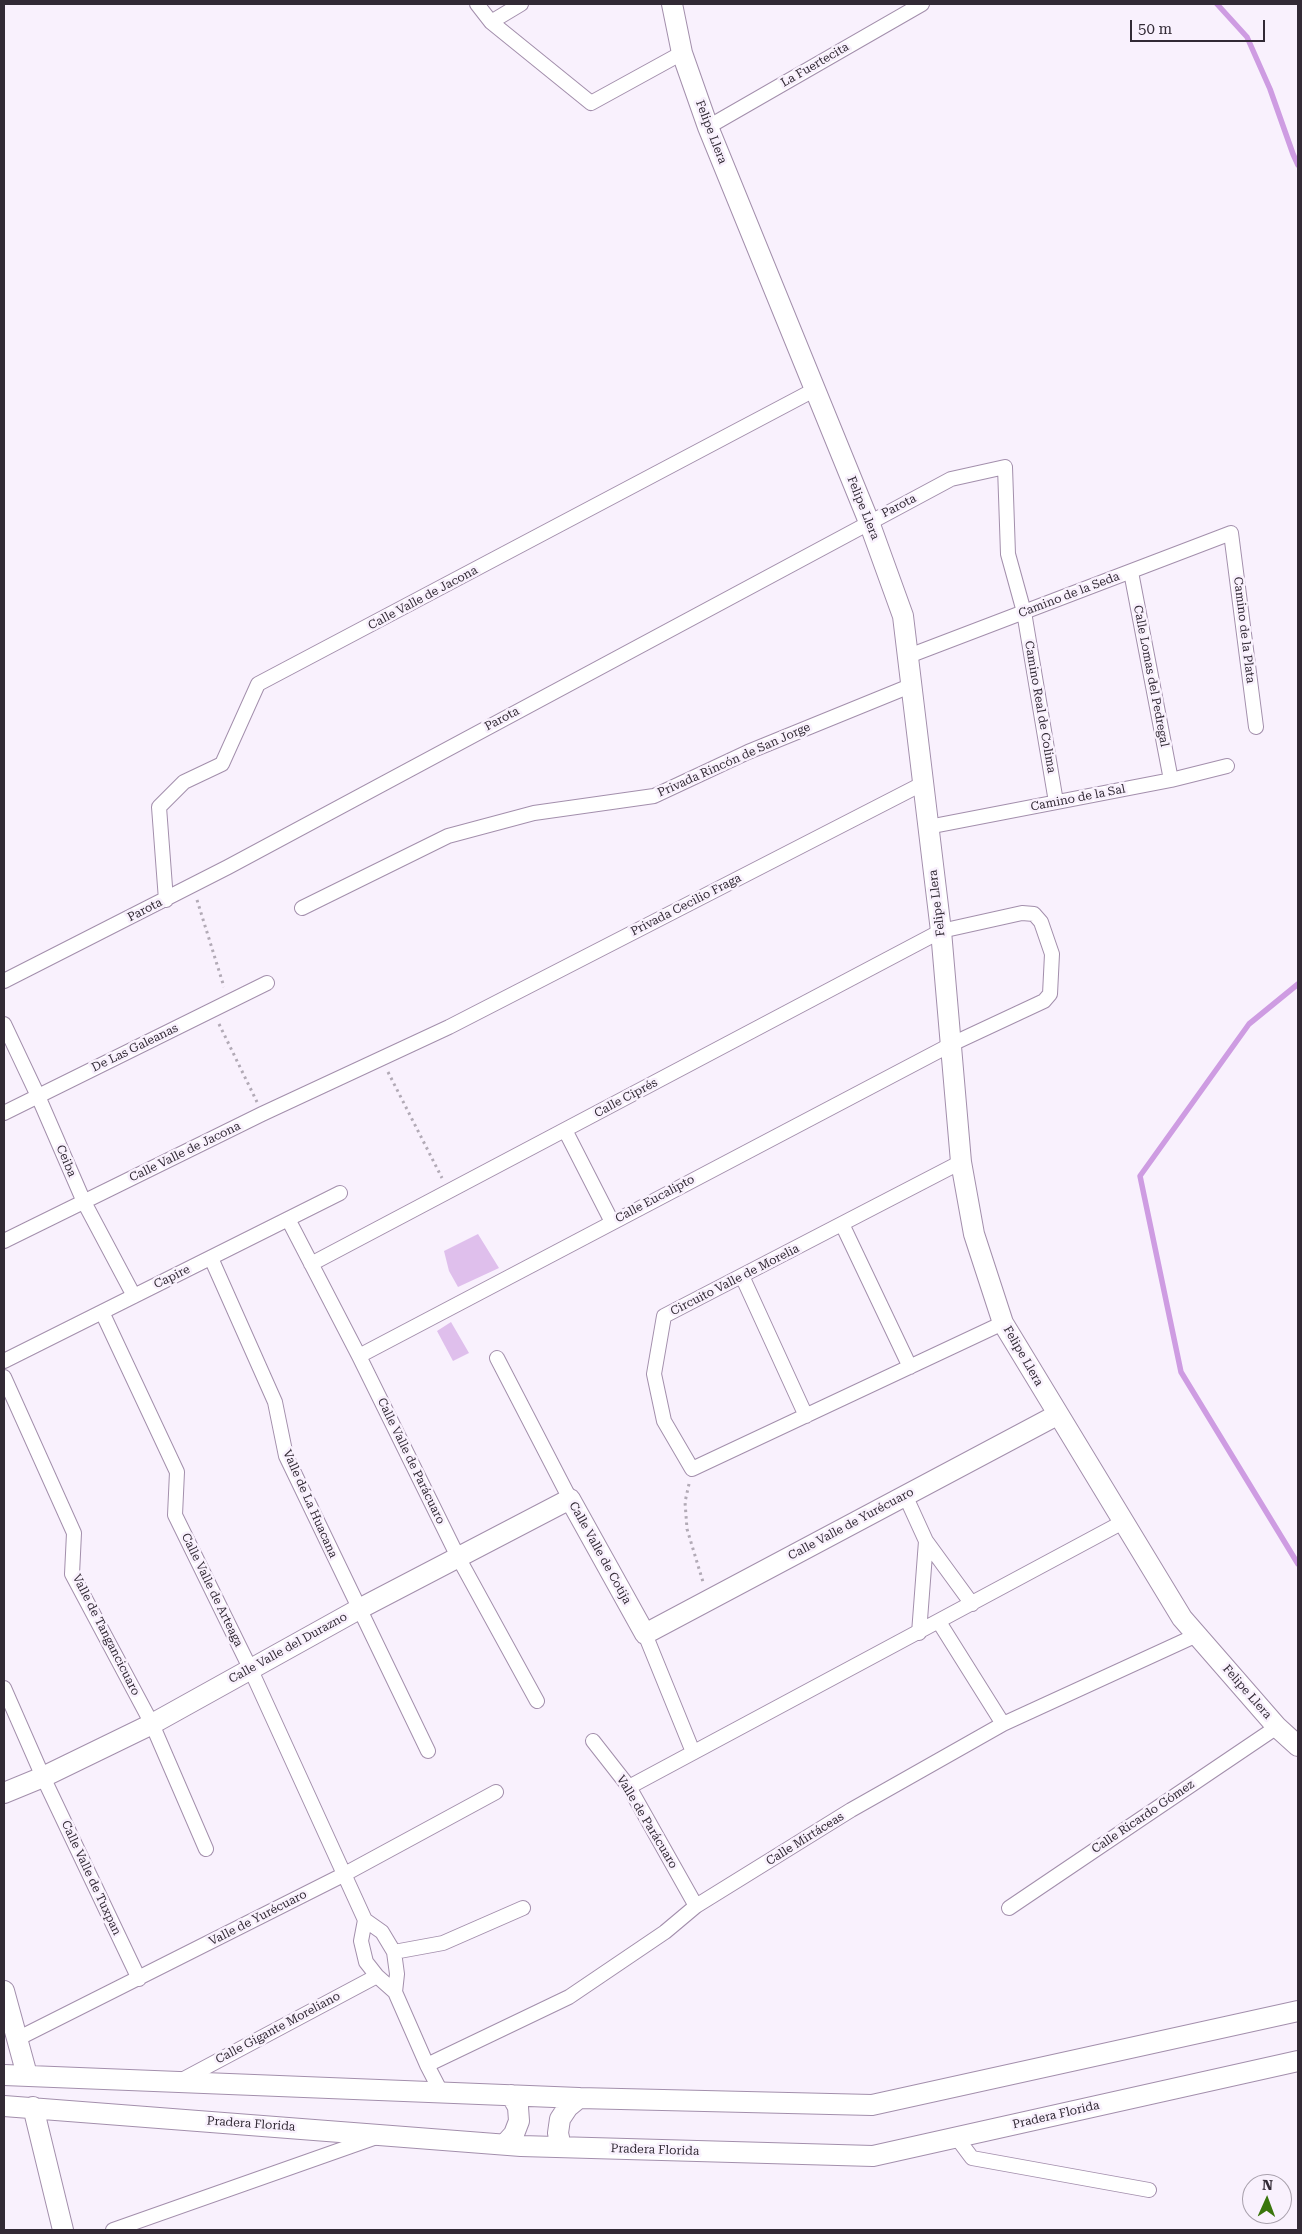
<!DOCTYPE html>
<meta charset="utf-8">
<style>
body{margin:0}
#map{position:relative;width:1302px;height:2234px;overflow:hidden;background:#f9f1fd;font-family:"Roboto Serif",serif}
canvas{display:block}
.frame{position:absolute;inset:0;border:5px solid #322a35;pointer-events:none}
.north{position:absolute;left:1242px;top:2174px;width:50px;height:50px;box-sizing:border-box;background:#f9f1fd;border:1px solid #a9a1ad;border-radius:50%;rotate:2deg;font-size:14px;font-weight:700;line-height:20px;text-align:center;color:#322a35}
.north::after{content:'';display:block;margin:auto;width:18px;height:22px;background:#3a760c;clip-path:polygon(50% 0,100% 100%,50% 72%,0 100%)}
.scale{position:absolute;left:1130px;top:20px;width:135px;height:22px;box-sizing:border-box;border:2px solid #322a35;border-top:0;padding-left:6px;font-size:15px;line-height:18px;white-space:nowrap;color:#322a35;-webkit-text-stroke:4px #f9f1fd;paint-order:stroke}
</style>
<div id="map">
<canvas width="1302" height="2234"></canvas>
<div class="frame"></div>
<div class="north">N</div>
<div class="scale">50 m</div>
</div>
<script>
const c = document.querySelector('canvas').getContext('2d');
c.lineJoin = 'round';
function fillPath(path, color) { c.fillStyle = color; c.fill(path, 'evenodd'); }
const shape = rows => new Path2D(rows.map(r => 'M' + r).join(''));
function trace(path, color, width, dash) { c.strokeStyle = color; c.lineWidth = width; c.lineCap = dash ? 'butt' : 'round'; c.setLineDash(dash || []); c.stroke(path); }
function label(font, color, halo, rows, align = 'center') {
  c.font = font + ' "Roboto Serif",serif'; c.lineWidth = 5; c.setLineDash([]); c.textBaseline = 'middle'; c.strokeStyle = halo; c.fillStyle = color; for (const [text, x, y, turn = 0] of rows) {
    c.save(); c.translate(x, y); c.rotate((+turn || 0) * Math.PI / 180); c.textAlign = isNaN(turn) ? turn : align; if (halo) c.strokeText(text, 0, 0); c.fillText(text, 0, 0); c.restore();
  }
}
fillPath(shape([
 [478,1234,499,1268,458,1287,449,1271,444,1251],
 [451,1322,469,1353,453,1361,437,1331]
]), '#dfbfec');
trace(shape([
 [1217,4,1247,37,1270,89,1293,154,1298,165],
 [1298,984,1249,1024,1140,1176,1181,1372,1298,1564]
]), '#ce9ce2', 5.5);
const street = shape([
 [477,4,491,22,591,103,682,53],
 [491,22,521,4],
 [708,127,922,4],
 [1131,572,1171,780],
 [906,657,1231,533,1256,727],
 [928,827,1171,780,1227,766],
 [166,900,159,807,184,782,222,764,258,684,814,390],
 [302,908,448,836,534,813,654,796,748,752,910,686],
 [4,981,228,867,951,479,1005,467,1008,554,1024,612,1056,802],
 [4,1024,38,1096,84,1202,134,1296],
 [4,1113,267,983],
 [565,1130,612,1222],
 [961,1162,664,1316,654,1374,664,1421,692,1469,1003,1323],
 [288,1219,359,1356,458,1557,537,1701],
 [842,1224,910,1367],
 [4,1241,262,1114,449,1027,922,784],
 [211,1258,275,1402,286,1456,428,1751],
 [311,1264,941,931,1022,913,1034,914,1041,922,1052,954,1050,994,1044,1001,952,1044,359,1356],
 [742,1276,806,1416],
 [102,1312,177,1472,175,1515,250,1668,365,1920,382,1932,394,1952,397,1974,395,1992,427,2065,441,2092],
 [497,1358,570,1499],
 [4,1361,340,1193],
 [4,1377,74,1533,72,1574,152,1724,206,1849],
 [905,1495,926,1541,972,1604],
 [939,1622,1003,1724],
 [919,1633,926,1541],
 [645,1634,693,1752],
 [4,1688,43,1777,139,1979],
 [593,1741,629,1787,696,1906],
 [629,1787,1123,1522],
 [1009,1908,1277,1727],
 [365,1920,361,1941,366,1962,377,1976,395,1992],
 [394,1952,443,1943,523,1908],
 [17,2039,343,1875,496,1792],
 [427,2065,569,1997,665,1932,696,1906,851,1810,1003,1724,1197,1635],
 [180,2081,377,1976],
 [957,2138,972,2158,1149,2190],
 [113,2230,374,2138]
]);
const secondary = shape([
 [672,4,682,53,708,127,869,522,903,616,941,931,961,1162,974,1234,1003,1323,1182,1618,1277,1727,1298,1746],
 [4,1793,43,1777,152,1724,359,1609,570,1499,645,1634,1057,1415],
 [4,1991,27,2075],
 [4,2075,579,2098,872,2105,1298,2011],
 [4,2106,521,2146,873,2156,1298,2061],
 [33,2107,63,2230],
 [505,2144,514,2134,519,2121,518,2107,511,2095],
 [561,2147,558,2133,560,2119,568,2107,579,2098]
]);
trace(street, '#a38fac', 16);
trace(secondary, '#a38fac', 22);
trace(shape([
 [197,900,224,987],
 [219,1024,257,1102],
 [388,1072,442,1178],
 [689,1484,685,1502,687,1529,703,1582]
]), '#b2aab6', 3, [2.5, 4]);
trace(street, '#fff', 14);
trace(secondary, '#fff', 20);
label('12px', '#322a35', '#f9f1fd', [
 ["La Fuertecita",815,65,-30],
 ["Felipe Llera",711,132,69],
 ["Parota",899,506,-27],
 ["Felipe Llera",863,508,68],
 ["Camino de la Seda",1069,595,-21],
 ["Calle Valle de Jacona",423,598,-28],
 ["Camino de la Plata",1244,630,83],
 ["Calle Lomas del Pedregal",1151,676,79],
 ["Camino Real de Colima",1040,707,80],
 ["Parota",502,719,-28],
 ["Privada Rincón de San Jorge",734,760,-24],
 ["Camino de la Sal",1078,798,-11],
 ["Felipe Llera",937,903,-97],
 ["Privada Cecilio Fraga",686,905,-27],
 ["Parota",145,910,-27],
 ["De Las Galeanas",135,1048,-26],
 ["Calle Ciprés",626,1098,-28],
 ["Calle Valle de Jacona",185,1152,-26],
 ["Ceiba",66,1161,67],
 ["Calle Eucalipto",655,1199,-28],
 ["Capire",172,1277,-26],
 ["Circuito Valle de Morelia",735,1280,-27],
 ["Felipe Llera",1023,1356,60],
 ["Calle Valle de Parácuaro",411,1461,64],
 ["Valle de La Huacana",310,1504,66],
 ["Calle Valle de Yurécuaro",851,1524,-28],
 ["Calle Valle de Cotija",600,1553,61],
 ["Calle Valle de Arteaga",212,1590,64],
 ["Valle de Tangancicuaro",106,1635,63],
 ["Calle Valle del Durazno",288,1648,-29],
 ["Felipe Llera",1247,1692,49],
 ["Calle Ricardo Gómez",1143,1817,-34],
 ["Valle de Parácuaro",647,1822,59],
 ["Calle Mirtáceas",805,1839,-32],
 ["Calle Valle de Tuxpan",91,1878,65],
 ["Valle de Yurécuaro",258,1918,-27],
 ["Calle Gigante Moreliano",278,2028,-28],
 ["Pradera Florida",1056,2115,-13],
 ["Pradera Florida",251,2124,4],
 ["Pradera Florida",655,2150,2]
]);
</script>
